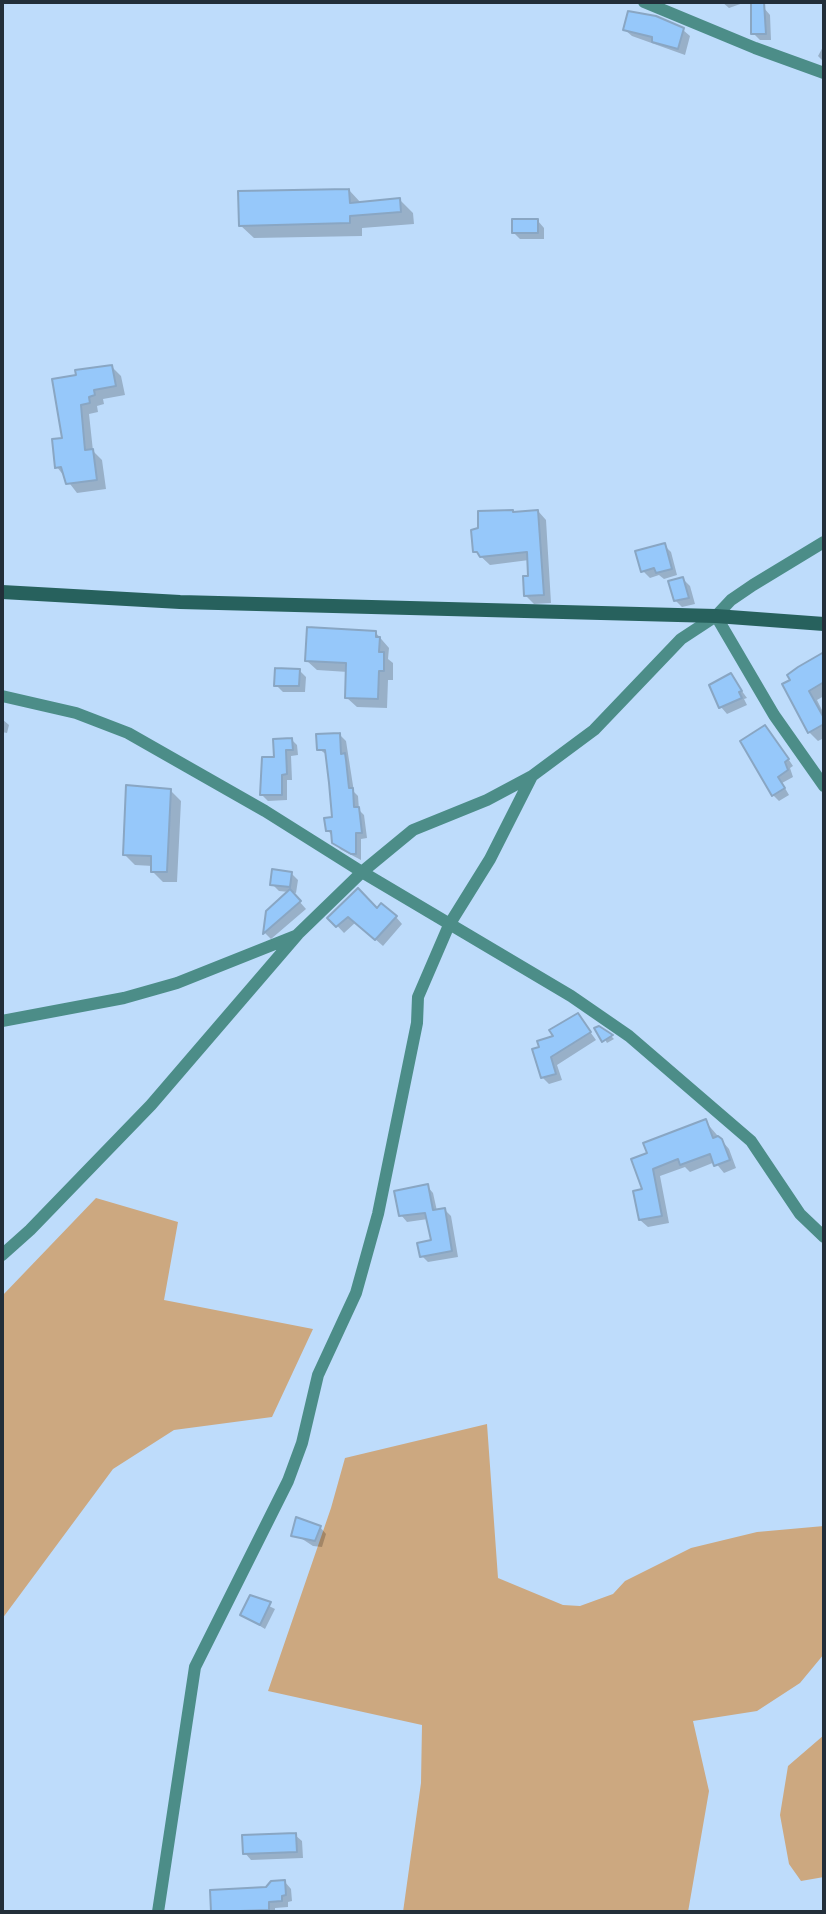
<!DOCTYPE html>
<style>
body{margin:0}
#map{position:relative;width:826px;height:1914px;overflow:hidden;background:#bedcfb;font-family:Raleway,sans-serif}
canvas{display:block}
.frame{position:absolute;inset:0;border:4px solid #222e39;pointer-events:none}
</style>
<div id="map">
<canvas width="826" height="1914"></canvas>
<div class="frame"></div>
</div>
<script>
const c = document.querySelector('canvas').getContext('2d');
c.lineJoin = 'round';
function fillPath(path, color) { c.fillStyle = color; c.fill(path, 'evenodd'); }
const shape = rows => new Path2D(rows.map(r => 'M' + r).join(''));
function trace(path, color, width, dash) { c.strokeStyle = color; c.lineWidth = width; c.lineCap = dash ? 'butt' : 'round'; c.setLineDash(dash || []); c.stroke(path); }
fillPath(shape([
 [96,1198,178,1222,164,1300,313,1329,272,1417,174,1430,113,1469,2,1619,2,1296],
 [487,1424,498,1578,563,1605,580,1606,613,1594,625,1581,691,1548,757,1532,824,1526,824,1654,800,1683,757,1711,693,1721,709,1791,688,1912,403,1912,421,1783,422,1725,268,1691,331,1508,345,1458],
 [824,1735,824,1877,801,1881,789,1864,780,1815,788,1766]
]), '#cca880');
fillPath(shape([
 [722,2,746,2,729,8],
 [764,8,770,15,771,40,760,40,753,33],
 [625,30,683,30,690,36,685,55,632,36],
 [824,45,824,62,818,56],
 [349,190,361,203,400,200,413,213,414,224,362,228,362,236,254,238,240,225],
 [538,221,544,228,544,239,520,239,513,232],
 [112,367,121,376,125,395,103,399,104,404,97,406,98,412,89,414,93,451,102,460,106,489,77,493,57,467,64,440,54,380],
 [538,511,546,520,551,603,534,604,526,596,530,577,529,560,490,565,475,551],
 [664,545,671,552,677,575,664,579,659,575,650,578,643,571],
 [683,579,690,586,695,604,682,607,675,600],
 [376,633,389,648,388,659,393,663,393,680,388,680,387,708,357,707,347,698,348,672,317,670,307,661],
 [824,654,824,696,817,700,824,714,824,738,818,741,809,732,799,668],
 [299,670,306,677,305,692,283,692,276,685],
 [730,675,747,698,744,699,747,705,727,714,721,707],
 [2,719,9,725,7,733,2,732],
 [771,733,793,766,790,768,793,777,782,783,789,795,779,801,773,795],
 [340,735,346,741,354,792,358,796,359,810,364,815,367,838,361,839,361,860,340,849,328,830,334,818,327,755,319,749],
 [291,739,297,745,298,755,291,756,292,780,287,780,287,800,268,801,262,795,276,758],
 [170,790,181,801,177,882,163,882,152,871,153,866,135,865,124,854],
 [291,873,298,880,296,893,291,892,306,909,271,939,265,933,267,912,289,892,279,891,272,884],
 [377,911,396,917,402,924,383,946,356,922,344,933,330,918],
 [578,1015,596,1040,557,1065,562,1080,549,1084,542,1077,555,1037],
 [599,1028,612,1037,614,1039,607,1043],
 [705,1121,729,1149,736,1168,724,1173,715,1162,690,1172,685,1167,660,1176,669,1223,648,1227,640,1220,649,1155],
 [427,1186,433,1193,437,1211,445,1210,451,1216,458,1257,428,1262,422,1256,433,1241,428,1219,407,1222,401,1215],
 [320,1527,326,1534,322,1547,313,1546,293,1533],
 [251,1597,275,1609,265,1629,242,1615],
 [295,1835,302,1841,303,1858,251,1860,245,1853],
 [285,1882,291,1889,292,1901,288,1902,288,1907,275,1908,275,1912,213,1912]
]), '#0003');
const building = shape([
 [751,2,764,2,766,34,751,34,751,2],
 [628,11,656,16,684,28,678,49,652,42,652,37,623,30,628,11],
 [349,189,350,203,400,198,401,212,350,216,350,223,239,226,238,191,349,189],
 [512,219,538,219,538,233,512,233,512,219],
 [112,365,116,386,94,390,95,395,89,397,90,403,81,405,85,450,93,449,97,480,66,484,61,467,55,468,52,439,62,438,52,379,76,375,75,370,112,365],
 [513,510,513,512,538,510,544,595,524,596,523,576,528,576,527,552,480,557,477,552,473,552,471,530,478,528,478,511,513,510],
 [665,543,672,569,656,573,654,568,641,572,635,551,665,543],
 [683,577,689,598,674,601,668,581,683,577],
 [307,627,376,631,376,637,380,637,379,652,384,652,384,671,379,671,378,699,345,698,346,663,305,661,307,627],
 [824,652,824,682,809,691,824,718,824,724,808,733,782,684,790,680,787,675,798,667,824,652],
 [275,668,300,669,299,686,274,686,275,668],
 [731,673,742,691,739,692,742,698,719,708,709,685,731,673],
 [765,725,789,759,785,762,788,770,778,777,785,788,772,796,740,741,765,725],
 [340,733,341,754,345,753,346,760,349,788,353,788,354,807,359,807,362,833,356,833,356,854,351,854,332,843,331,831,326,831,324,818,332,817,329,783,325,750,317,750,316,734,340,733],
 [292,738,293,750,286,750,287,774,282,775,282,795,260,795,262,757,274,757,273,739,292,738],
 [126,785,171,789,167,872,151,872,151,856,123,855,126,785],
 [272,869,292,872,290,887,270,885,272,869],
 [358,888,377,908,381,903,397,916,375,940,348,917,336,927,327,918,358,888],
 [290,889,301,901,263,934,266,911,290,889],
 [578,1013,591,1032,551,1057,556,1074,541,1078,532,1049,539,1047,537,1041,553,1036,549,1030,578,1013],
 [599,1026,613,1035,602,1042,594,1028,599,1026],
 [706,1119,713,1138,718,1136,722,1139,730,1160,714,1166,710,1154,680,1165,678,1159,653,1169,662,1216,639,1220,633,1191,642,1189,631,1159,647,1153,643,1143,706,1119],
 [428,1184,433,1210,445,1208,452,1251,420,1257,417,1243,431,1240,425,1213,399,1216,394,1191,428,1184],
 [296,1517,321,1526,315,1541,291,1536,296,1517],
 [250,1595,271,1602,260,1625,240,1615,250,1595],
 [296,1833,297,1852,243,1854,242,1835,296,1833],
 [285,1880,286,1895,282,1896,282,1901,269,1902,269,1910,211,1912,210,1890,266,1887,271,1881,285,1880]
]);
fillPath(building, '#96c8fa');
trace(building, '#89a6c3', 2);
trace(shape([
 [644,2,755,48,824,73],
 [716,616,774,715,824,786],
 [2,696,76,713,128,733,265,811,362,872,571,996,629,1036,751,1141,800,1214,824,1237],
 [2,1021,124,998,177,983,295,936],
 [2,1255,30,1230,151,1105,298,934,362,872,413,830,487,800,532,776,594,730,681,639,716,616,731,600,753,585,824,542],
 [158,1912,195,1667,288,1481,302,1443,318,1375,356,1293,378,1214,417,1023,418,997,449,925,490,859,532,776]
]), '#4c8d88', 12);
trace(shape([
 [2,592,180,602,716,616,824,624]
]), '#27615d', 14);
</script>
